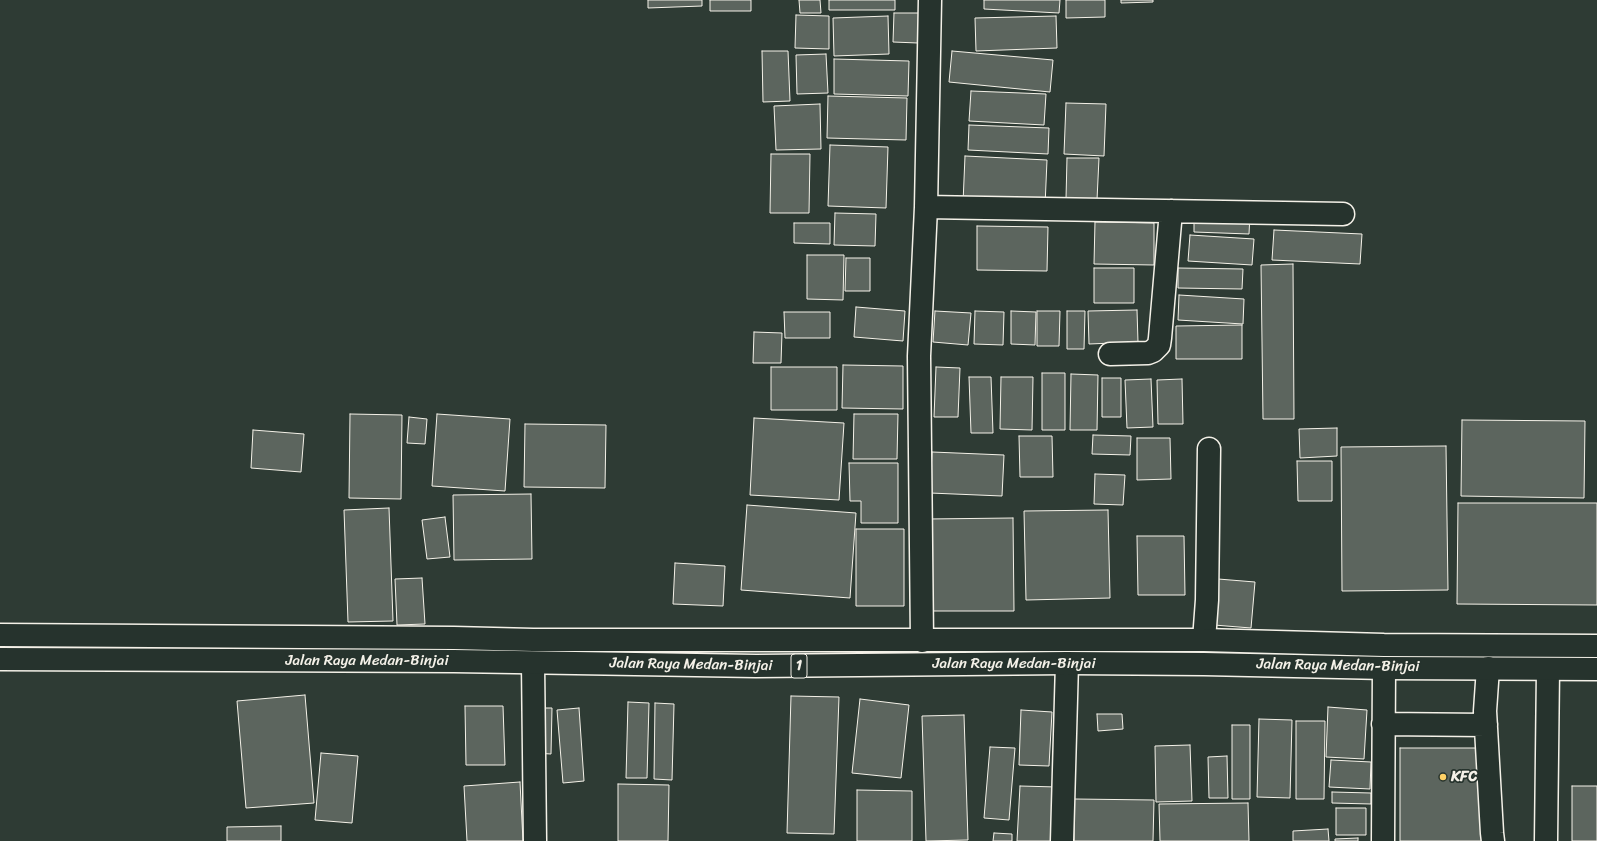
<!DOCTYPE html>
<style>
body{margin:0}
canvas{display:block;background:#2e3b34}
</style>
<canvas width="1597" height="841"></canvas>
<script>
const c = document.querySelector('canvas').getContext('2d');
c.lineJoin = 'round';
function fillPath(path, color) { c.fillStyle = color; c.fill(path, 'evenodd'); }
const shape = rows => new Path2D(rows.map(r => 'M' + r).join(''));
function trace(path, color, width, dash) { c.strokeStyle = color; c.lineWidth = width; c.lineCap = dash ? 'butt' : 'round'; c.setLineDash(dash || []); c.stroke(path); }
function label(font, color, halo, rows, align = 'center') {
  c.font = font + ' Sriracha,sans-serif'; c.lineWidth = 3.5; c.setLineDash([]); c.textBaseline = 'middle'; c.strokeStyle = halo; c.fillStyle = color; for (const [text, x, y, turn = 0] of rows) {
    c.save(); c.translate(x, y); c.rotate((+turn || 0) * Math.PI / 180); c.textAlign = isNaN(turn) ? turn : align; if (halo) c.strokeText(text, 0, 0); c.fillText(text, 0, 0); c.restore();
  }
}
const building = shape([
 [648,0,702,0,702,6,648,8,648,0],
 [710,0,751,0,751,11,710,11,710,0],
 [799,0,820,0,821,13,800,13,799,0],
 [829,0,895,0,895,10,829,10,829,0],
 [984,0,1060,0,1059,13,984,9,984,0],
 [1066,0,1105,0,1105,17,1066,18,1066,0],
 [1121,0,1153,0,1153,2,1121,3,1121,0],
 [894,13,919,13,918,43,893,42,894,13],
 [796,15,829,16,829,49,795,48,796,15],
 [888,16,889,54,834,56,833,18,888,16],
 [1056,16,1057,48,976,51,975,18,1056,16],
 [762,51,788,51,790,101,763,102,762,51],
 [952,51,1053,60,1050,92,949,82,952,51],
 [826,54,828,93,797,94,796,55,826,54],
 [834,59,909,61,908,96,834,94,834,59],
 [971,91,1046,94,1044,125,969,121,971,91],
 [828,96,907,98,906,140,827,138,828,96],
 [1066,103,1106,104,1104,156,1064,154,1066,103],
 [820,104,821,149,776,150,774,106,820,104],
 [969,125,1049,128,1048,154,968,150,969,125],
 [830,145,888,147,886,208,828,206,830,145],
 [771,154,810,154,809,213,770,213,771,154],
 [965,156,1047,160,1045,206,963,203,965,156],
 [1067,158,1099,158,1097,200,1066,199,1067,158],
 [835,213,876,214,875,246,834,245,835,213],
 [1194,213,1250,214,1249,234,1194,232,1194,213],
 [1095,222,1154,223,1154,265,1094,264,1095,222],
 [794,223,830,223,830,244,794,243,794,223],
 [977,226,1048,227,1047,271,977,270,977,226],
 [1274,230,1362,234,1360,264,1272,260,1274,230],
 [1190,235,1254,239,1252,265,1188,261,1190,235],
 [807,255,844,255,843,300,807,299,807,255],
 [846,258,870,258,870,291,845,291,846,258],
 [1293,264,1294,419,1263,419,1261,265,1293,264],
 [1094,268,1134,268,1134,303,1094,303,1094,268],
 [1178,268,1243,269,1242,289,1178,288,1178,268],
 [1179,295,1244,299,1243,324,1178,320,1179,295],
 [856,307,905,311,903,341,854,337,856,307],
 [1137,310,1138,342,1089,344,1088,311,1137,310],
 [935,311,971,313,968,345,933,342,935,311],
 [975,311,1004,312,1003,345,974,344,975,311],
 [1011,311,1036,312,1035,345,1011,344,1011,311],
 [1037,311,1060,311,1059,346,1037,346,1037,311],
 [1067,311,1085,311,1084,349,1067,349,1067,311],
 [784,312,830,312,830,338,785,338,784,312],
 [1242,325,1242,359,1176,359,1176,326,1242,325],
 [754,332,782,333,781,363,753,363,754,332],
 [843,365,903,366,903,409,842,408,843,365],
 [771,367,837,367,837,410,771,410,771,367],
 [936,367,960,368,958,417,934,417,936,367],
 [1042,373,1065,373,1065,430,1042,430,1042,373],
 [1071,374,1098,375,1097,430,1070,430,1071,374],
 [969,377,991,377,993,433,971,433,969,377],
 [1001,377,1033,377,1032,430,1000,429,1001,377],
 [1102,378,1121,378,1121,417,1102,417,1102,378],
 [1151,379,1153,427,1127,428,1125,380,1151,379],
 [1182,379,1183,424,1158,424,1157,380,1182,379],
 [350,414,402,415,401,499,349,498,350,414],
 [437,414,510,419,505,491,432,486,437,414],
 [854,414,898,414,897,459,853,459,854,414],
 [409,417,427,419,425,444,407,443,409,417],
 [754,418,844,423,839,500,750,495,754,418],
 [1462,420,1585,421,1584,498,1461,496,1462,420],
 [525,424,606,425,605,488,524,487,525,424],
 [1337,428,1337,456,1300,458,1299,429,1337,428],
 [253,430,304,434,301,472,251,468,253,430],
 [1093,435,1131,436,1130,455,1092,454,1093,435],
 [1019,436,1052,436,1053,477,1020,477,1019,436],
 [1137,438,1170,438,1171,479,1137,480,1137,438],
 [1446,446,1448,590,1342,591,1341,447,1446,446],
 [932,452,1004,455,1002,496,930,493,932,452],
 [1297,461,1332,461,1332,501,1298,501,1297,461],
 [849,463,898,463,898,523,861,523,861,501,850,501,849,463],
 [1095,474,1125,475,1123,505,1094,504,1095,474],
 [531,494,532,559,454,560,453,495,531,494],
 [1458,503,1597,503,1597,605,1457,604,1458,503],
 [747,505,856,513,850,598,741,590,747,505],
 [389,508,393,621,348,622,344,510,389,508],
 [1108,510,1110,598,1026,600,1024,511,1108,510],
 [445,517,450,557,427,559,422,520,445,517],
 [1013,518,1014,611,928,611,927,519,1013,518],
 [856,529,904,529,904,606,856,606,856,529],
 [1137,536,1184,536,1185,595,1138,595,1137,536],
 [675,563,725,566,723,606,673,604,675,563],
 [422,578,425,624,397,625,395,579,422,578],
 [1218,579,1255,582,1251,628,1214,625,1218,579],
 [305,695,314,803,246,808,237,701,305,695],
 [791,696,839,697,834,834,787,833,791,696],
 [860,699,909,705,901,778,852,773,860,699],
 [628,702,649,703,647,778,626,778,628,702],
 [655,703,674,704,672,780,654,779,655,703],
 [465,706,503,706,505,765,466,765,465,706],
 [1328,707,1367,710,1364,759,1326,757,1328,707],
 [536,708,552,708,551,754,535,753,536,708],
 [579,708,584,781,563,783,557,710,579,708],
 [1021,710,1052,712,1049,766,1019,765,1021,710],
 [1097,714,1122,714,1123,729,1098,731,1097,714],
 [964,715,968,840,926,841,922,716,964,715],
 [1259,719,1292,720,1290,798,1257,797,1259,719],
 [1296,721,1325,721,1324,799,1296,799,1296,721],
 [1232,725,1250,725,1250,799,1232,799,1232,725],
 [1190,745,1192,801,1156,802,1155,746,1190,745],
 [990,747,1015,748,1009,820,984,818,990,747],
 [1400,748,1483,748,1483,841,1400,841,1400,748],
 [321,753,358,756,352,823,315,820,321,753],
 [1227,756,1228,798,1209,798,1208,757,1227,756],
 [1331,760,1371,762,1370,789,1329,787,1331,760],
 [520,782,523,841,467,841,464,786,520,782],
 [618,784,669,785,668,841,618,841,618,784],
 [1020,786,1057,787,1054,841,1017,841,1020,786],
 [1572,786,1597,786,1597,841,1572,841,1572,786],
 [857,790,912,791,912,841,857,841,857,790],
 [1332,792,1371,793,1371,804,1332,803,1332,792],
 [1074,799,1154,800,1153,841,1074,841,1074,799],
 [1248,803,1249,841,1160,841,1159,804,1248,803],
 [1336,808,1366,808,1366,835,1336,835,1336,808],
 [281,826,281,841,227,841,227,827,281,826],
 [1328,829,1329,841,1293,841,1293,831,1328,829],
 [994,833,1012,834,1012,841,993,841,994,833],
 [1358,838,1358,841,1335,841,1335,839,1358,838]
]);
fillPath(building, '#5c655e');
trace(building, '#f4f1e8', 1);
const minor = shape([
 [926,207,1343,214],
 [1110,354,1148,353,1153,351,1159,345,1160,338,1171,211],
 [1204,640,1207,600,1209,449],
 [922,641,919,356,926,207,930,0],
 [533,663,535,841],
 [1488,668,1485,711,1492,833,1493,841],
 [1383,724,1486,725],
 [1062,841,1067,663],
 [1383,841,1384,668],
 [1546,841,1548,669]
]);
const highway = shape([
 [0,635,454,638,533,640,1204,640,1384,645,1597,646],
 [0,659,454,661,756,666,1067,663,1204,664,1384,668,1597,669]
]);
trace(minor, '#f4f1e8', 25);
trace(highway, '#f4f1e8', 25);
trace(minor, '#26332d', 22);
trace(highway, '#26332d', 22);
for (const [x, y, r, color] of [
 [1443,777,4,"#ffd166"]
]) { const dot = new Path2D(); dot.arc(x, y, r, 0, 2 * Math.PI); c.fillStyle = color; c.fill(dot); trace(dot, '#26332d', 1.5); }
for (const [x, y, w] of [
 [799,666,16]
]) { const box = new Path2D(); box.roundRect(x - w / 2, y - 12, w, 24, 3); c.fillStyle = '#26332d'; c.fill(box); trace(box, '#f4f1e8', 1); }
label('bold 14px', '#f4f1e8', null, [
 ["1",799,666]
]);
label('15px', '#f4f1e8', '#26332d', [
 ["Jalan Raya Medan-Binjai",367,661],
 ["Jalan Raya Medan-Binjai",1014,664],
 ["Jalan Raya Medan-Binjai",691,665,1],
 ["Jalan Raya Medan-Binjai",1338,666,1]
]);
label('bold 15px', '#f4f1e8', '#26332d', [
 ["KFC",1451,777]
], 'left');
</script>
